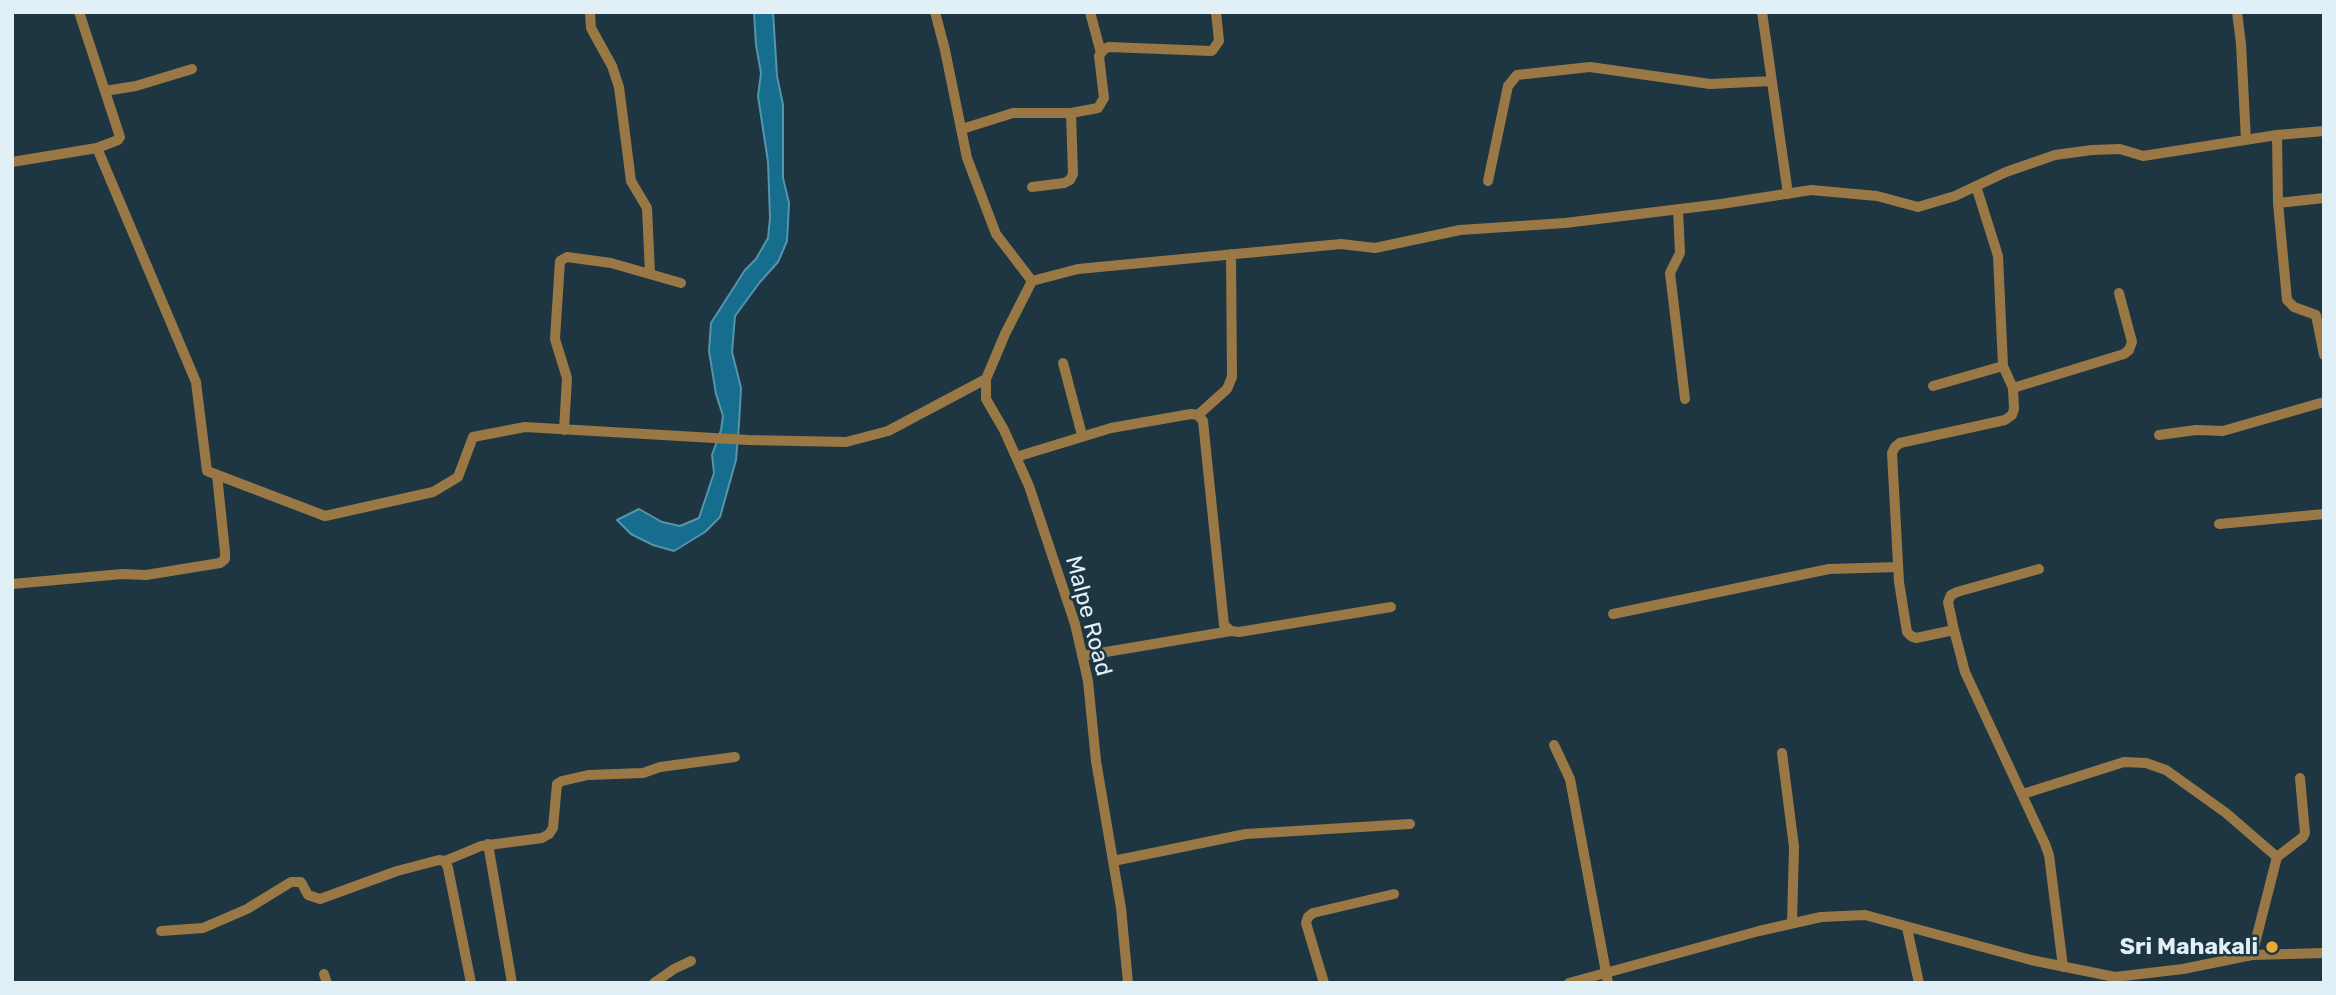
<!DOCTYPE html>
<style>
body{margin:0}
#map{position:relative;width:2336px;height:995px;overflow:hidden;background:#1e3641;font-family:Rubik,sans-serif}
canvas{display:block}
.frame{position:absolute;inset:0;border:14px solid #e1eff6;pointer-events:none}
</style>
<div id="map">
<canvas width="2336" height="995"></canvas>
<div class="frame"></div>
</div>
<script>
const c = document.querySelector('canvas').getContext('2d');
c.lineJoin = 'round';
function fillPath(path, color) { c.fillStyle = color; c.fill(path, 'evenodd'); }
const shape = rows => new Path2D(rows.map(r => 'M' + r).join(''));
function trace(path, color, width, dash) { c.strokeStyle = color; c.lineWidth = width; c.lineCap = dash ? 'butt' : 'round'; c.setLineDash(dash || []); c.stroke(path); }
function label(font, color, halo, rows, align = 'center') {
  c.font = font + ' Rubik,sans-serif'; c.lineWidth = 5; c.setLineDash([]); c.textBaseline = 'middle'; c.strokeStyle = halo; c.fillStyle = color; for (const [text, x, y, turn = 0] of rows) {
    c.save(); c.translate(x, y); c.rotate((+turn || 0) * Math.PI / 180); c.textAlign = isNaN(turn) ? turn : align; if (halo) c.strokeText(text, 0, 0); c.fillText(text, 0, 0); c.restore();
  }
}
const water = shape([
 [754,12,773,12,777,76,783,105,783,178,789,203,787,241,778,262,760,282,735,316,732,352,741,388,739,424,736,460,720,517,705,532,674,551,653,545,631,534,617,520,639,509,662,522,680,526,699,518,714,473,712,455,721,430,723,416,716,394,709,351,711,323,745,270,756,259,768,238,770,218,768,162,758,96,761,73,756,45,754,12]
]);
fillPath(water, '#176d8d');
trace(water, '#5494ac', 2);
trace(shape([
 [79,12,120,137,118,140,97,148],
 [590,12,591,28,612,66,619,87,631,181,647,208,650,274],
 [935,12,945,50,967,158,996,234,1032,281],
 [1090,12,1101,53],
 [1762,12,1788,194],
 [2237,12,2241,44,2246,140],
 [105,91,136,86,192,69],
 [962,129,1013,113,1071,113,1098,108,1104,98,1099,56,1104,49,1109,47,1212,51,1219,41,1216,12],
 [2277,135,2278,203,2287,300,2294,307,2316,315,2324,355],
 [12,162,97,148,196,382,207,471,325,516,433,492,458,477,473,437,525,427,748,440,846,442,888,431,986,379],
 [1488,181,1508,86,1517,75,1590,67,1710,84,1772,81],
 [1976,186,1998,256,2003,366,2013,388,2014,409,2012,415,2005,420,1900,443,1895,447,1892,453,1899,582,1907,632,1911,636,1916,638,1954,630,1965,672,2045,844,2049,855,2063,967],
 [1032,187,1064,183,1070,180,1073,174,1071,113],
 [2278,203,2324,198],
 [1678,209,1680,253,1670,273,1685,399],
 [1032,281,1078,269,1341,244,1375,248,1460,230,1565,223,1721,204,1811,190,1877,196,1918,207,1955,196,2006,172,2055,155,2092,150,2120,149,2143,156,2277,135,2324,131],
 [1032,281,1005,334,986,379,986,399,1004,430,1029,486,1075,624,1088,681,1096,761,1121,908,1128,983],
 [1063,363,1082,435],
 [1933,386,2003,366],
 [2013,388,2124,354,2129,350,2132,342,2119,293],
 [1198,415,1227,389,1232,377,1231,254],
 [564,430,567,378,555,339,560,261,567,257,611,263,681,283],
 [2159,435,2196,430,2223,431,2324,402],
 [1016,457,1111,428,1191,414,1198,415,1203,421,1224,625,1231,631,1239,632,1391,607],
 [2219,524,2324,514],
 [12,584,122,574,146,575,220,563,225,559,225,552,217,475],
 [1613,614,1829,569,1898,567],
 [1954,630,1948,602,1951,595,1957,592,2039,569],
 [1082,656,1231,631],
 [1554,745,1570,779,1608,983],
 [1782,753,1794,847,1792,923],
 [2023,794,2124,762,2146,763,2166,770,2226,813,2277,857],
 [488,844,512,983],
 [445,861,481,846,542,838,549,834,553,828,557,784,562,781,588,775,643,773,660,767,735,757],
 [1113,861,1246,834,1410,824],
 [1907,928,1919,983],
 [161,931,203,928,247,909,291,882,301,882,308,895,320,899,397,871,439,860,445,861,448,868,471,983],
 [2252,955,2277,857,2303,837,2305,833,2300,778],
 [324,974,327,983],
 [654,983,674,969,691,961],
 [1324,983,1306,923,1308,917,1313,913,1394,894],
 [1569,983,1759,931,1821,917,1865,915,2031,960,2115,977,2183,969,2252,955,2324,953]
]), '#997846', 10);
for (const [x, y, r, color] of [
 [2272,947,7,"#eaaa38"]
]) { const dot = new Path2D(); dot.arc(x, y, r, 0, 2 * Math.PI); c.fillStyle = color; c.fill(dot); trace(dot, '#1e3641', 2.5); }
label('23px', '#e1eff6', '#1e3641', [
 ["Malpe Road",1088,616,75]
]);
label('bold 23px', '#e1eff6', '#1e3641', [
 ["Sri Mahakali",2258,947]
], 'right');
</script>
